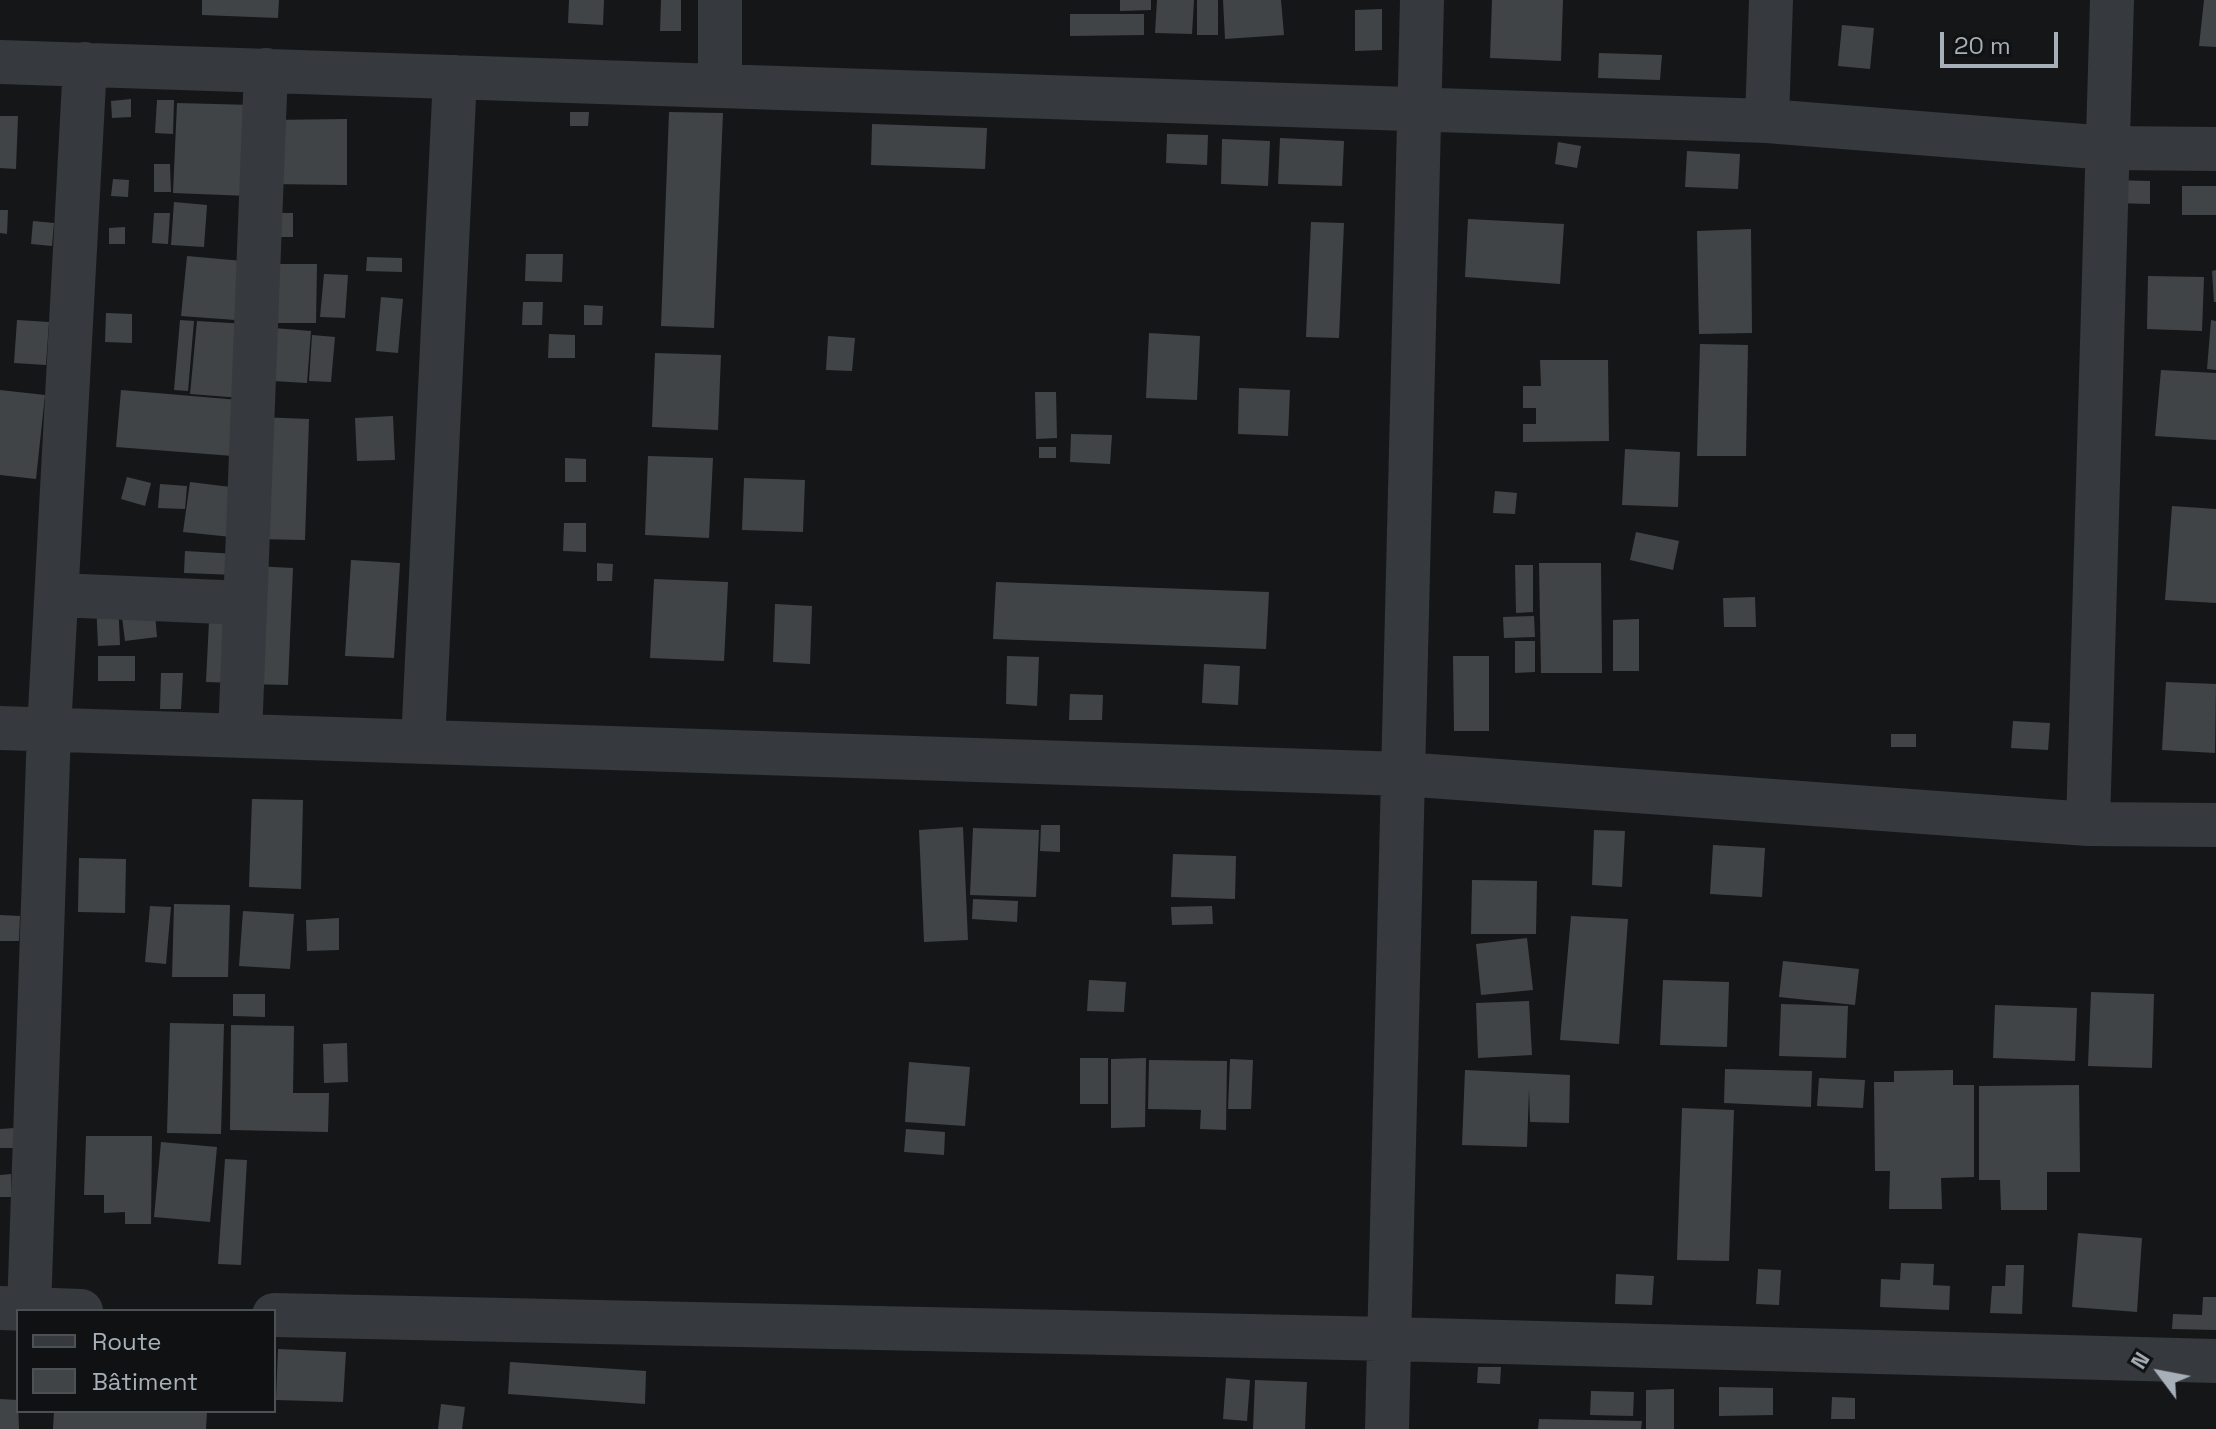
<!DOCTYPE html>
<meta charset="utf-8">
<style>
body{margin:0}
#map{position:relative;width:2216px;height:1429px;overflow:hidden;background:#151617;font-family:"Space Grotesk",sans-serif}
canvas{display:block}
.legend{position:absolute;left:16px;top:1309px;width:260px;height:104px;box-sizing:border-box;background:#101112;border:2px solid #4c5154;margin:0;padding:10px 14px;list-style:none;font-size:24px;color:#a7b0b8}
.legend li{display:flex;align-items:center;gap:16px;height:40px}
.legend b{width:40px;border:2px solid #4c5154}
.north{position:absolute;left:2120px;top:1333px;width:80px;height:80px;-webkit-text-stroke:6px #101112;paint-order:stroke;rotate:302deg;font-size:22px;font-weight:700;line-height:32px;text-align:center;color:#a7b0b8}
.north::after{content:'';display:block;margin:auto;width:28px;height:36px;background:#a7b0b8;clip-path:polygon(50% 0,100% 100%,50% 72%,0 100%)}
.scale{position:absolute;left:1940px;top:32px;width:118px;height:36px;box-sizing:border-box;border:4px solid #a7b0b8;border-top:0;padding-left:10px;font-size:24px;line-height:28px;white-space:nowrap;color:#a7b0b8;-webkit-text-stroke:6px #101112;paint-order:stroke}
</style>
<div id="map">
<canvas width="2216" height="1429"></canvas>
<ul class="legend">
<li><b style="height:10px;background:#36393d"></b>Route</li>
<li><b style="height:22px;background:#414447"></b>Bâtiment</li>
</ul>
<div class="north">N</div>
<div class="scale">20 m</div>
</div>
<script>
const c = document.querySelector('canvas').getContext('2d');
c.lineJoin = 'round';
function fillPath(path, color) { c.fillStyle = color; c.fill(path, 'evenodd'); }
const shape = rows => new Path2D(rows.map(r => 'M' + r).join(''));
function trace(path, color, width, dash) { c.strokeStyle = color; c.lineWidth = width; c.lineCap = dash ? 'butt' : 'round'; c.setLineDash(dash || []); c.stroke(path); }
fillPath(shape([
 [202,0,279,0,278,18,202,15],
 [569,0,604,0,603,25,568,23],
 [661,0,681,0,681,31,660,31],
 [1120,0,1151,0,1151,10,1120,11],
 [1157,0,1194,0,1192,34,1155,33],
 [1197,0,1218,0,1218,35,1197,35],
 [1223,0,1281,0,1284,35,1225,39],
 [1492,0,1563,0,1561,61,1490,58],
 [2204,0,2216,0,2216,47,2199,46],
 [1382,9,1382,50,1355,51,1355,10],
 [1070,14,1144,14,1144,35,1070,36],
 [1842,25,1874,28,1870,69,1838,66],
 [1599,53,1662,55,1660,80,1598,78],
 [131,99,131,117,112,118,111,101],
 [157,100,174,100,173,134,155,133],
 [177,103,253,105,249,196,173,193],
 [570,112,589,112,588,126,570,126],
 [669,112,723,113,714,328,661,326],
 [0,116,18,116,16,169,0,168],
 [347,119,347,185,268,184,268,120],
 [872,124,987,128,985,169,871,165],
 [1167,134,1208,135,1207,165,1166,163],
 [1280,138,1344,141,1342,186,1278,184],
 [1222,139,1270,141,1268,186,1221,184],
 [1558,142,1581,146,1577,168,1555,164],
 [1687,151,1740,154,1738,189,1685,187],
 [154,164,170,164,171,192,154,192],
 [113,179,129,180,128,197,111,196],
 [2114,180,2150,181,2150,204,2114,203],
 [2182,186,2216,186,2216,215,2182,215],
 [174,202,207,205,204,247,171,245],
 [0,210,8,210,7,234,0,233],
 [154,213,170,213,168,244,152,243],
 [276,213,293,213,293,237,276,237],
 [1468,219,1564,224,1560,284,1465,277],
 [33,221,54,223,52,246,31,244],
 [1311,222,1344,223,1339,338,1306,337],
 [125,227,125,244,109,244,109,228],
 [1751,229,1752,333,1699,334,1697,231],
 [526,254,563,254,562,282,525,281],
 [187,256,254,262,249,321,181,316],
 [367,257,402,258,402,272,366,271],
 [260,264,317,264,316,323,260,323],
 [2216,270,2216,302,2214,302,2212,271],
 [324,274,348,275,345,318,320,317],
 [2148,276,2204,277,2202,331,2147,329],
 [381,297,403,299,398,353,376,351],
 [523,302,543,302,542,325,522,325],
 [584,305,603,306,602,325,584,325],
 [106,313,132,314,132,343,105,342],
 [17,320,49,322,46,365,14,363],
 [180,320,194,321,188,391,174,390],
 [2211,320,2216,321,2216,370,2207,369],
 [197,321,247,324,241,398,190,394],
 [261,327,311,331,307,383,256,380],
 [1149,333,1200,336,1197,400,1146,398],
 [549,334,575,335,575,358,548,358],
 [312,335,335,337,331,382,309,381],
 [828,336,855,338,852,371,826,370],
 [1700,344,1748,345,1746,456,1697,456],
 [655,353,721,355,718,430,652,427],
 [1540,360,1608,360,1609,441,1523,442,1523,424,1536,424,1536,408,1523,408,1523,386,1541,386],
 [2161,370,2216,373,2216,440,2155,436],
 [1239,388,1290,390,1288,436,1238,434],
 [0,390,45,395,36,479,0,475],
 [121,390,251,401,246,457,116,447],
 [1035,392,1056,392,1057,438,1036,439],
 [393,416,395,460,357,461,355,418],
 [259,417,309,419,305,540,254,539],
 [1071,434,1112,435,1110,464,1070,462],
 [1039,447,1056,447,1056,458,1039,458],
 [1625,449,1680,452,1678,507,1622,505],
 [648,456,713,458,709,538,645,535],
 [565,458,586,459,586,482,565,482],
 [127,477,151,483,145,506,121,499],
 [744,478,805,480,803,532,742,530],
 [190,482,247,489,241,538,183,532],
 [160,484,187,486,185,509,158,508],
 [1495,491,1517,493,1515,514,1493,513],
 [2172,506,2216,509,2216,603,2165,600],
 [564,523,586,523,586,552,563,551],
 [1636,532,1679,541,1673,570,1630,560],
 [185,551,237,554,236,575,184,573],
 [351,560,400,563,394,658,345,656],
 [597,563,613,564,612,581,597,581],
 [1539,563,1601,563,1602,673,1541,673],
 [1515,565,1533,565,1533,612,1516,613],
 [253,566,293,568,288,685,247,684],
 [654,579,728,582,724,661,650,658],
 [996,582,1269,592,1266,649,993,639],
 [1755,597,1756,627,1724,627,1723,598],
 [118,600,120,645,98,646,96,601],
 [775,604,812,606,810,664,773,662],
 [155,614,157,637,125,641,122,617],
 [1534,616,1535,637,1504,638,1503,617],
 [1639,619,1639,671,1613,671,1613,620],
 [209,621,238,622,236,683,206,682],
 [1515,641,1535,641,1535,672,1515,673],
 [98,656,135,656,135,681,98,681],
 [1007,656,1039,657,1037,706,1006,704],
 [1453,656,1489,656,1489,731,1454,731],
 [1204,664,1240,666,1238,705,1202,703],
 [161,673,183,673,181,709,160,709],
 [2166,682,2216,684,2215,753,2162,750],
 [1070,694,1103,695,1102,720,1069,720],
 [2013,721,2050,723,2048,750,2011,748],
 [1891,734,1916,734,1916,747,1891,747],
 [252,799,303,800,301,889,249,887],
 [1041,825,1060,825,1060,852,1040,851],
 [963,827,968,940,924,942,919,830],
 [973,828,1039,830,1036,897,970,895],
 [1594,830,1625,831,1622,887,1592,885],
 [1713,845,1765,848,1762,897,1710,894],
 [1173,854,1236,856,1235,899,1171,897],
 [79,858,126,859,125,913,78,912],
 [1472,880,1537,881,1536,934,1471,934],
 [973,899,1018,901,1017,922,972,919],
 [174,904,230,905,228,977,172,977],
 [150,906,171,907,166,964,145,962],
 [1212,906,1213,924,1172,925,1171,907],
 [243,911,294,914,290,969,239,966],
 [0,915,20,916,19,941,0,941],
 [1571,916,1628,919,1619,1044,1560,1040],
 [339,918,339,950,307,951,306,920],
 [1527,938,1533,990,1481,995,1476,944],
 [1783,961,1859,969,1855,1005,1779,997],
 [1089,980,1126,982,1124,1012,1087,1011],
 [1663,980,1729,982,1727,1047,1660,1045],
 [2091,992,2154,994,2152,1068,2088,1066],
 [233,994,265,994,265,1017,233,1016],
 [1529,1001,1532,1055,1478,1058,1476,1003],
 [1781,1004,1848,1006,1846,1058,1779,1056],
 [1995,1005,2077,1008,2075,1061,1993,1058],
 [170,1023,224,1024,221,1134,167,1133],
 [231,1025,294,1026,293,1093,329,1093,328,1132,230,1130],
 [347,1043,348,1082,324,1083,323,1044],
 [1080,1058,1108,1058,1108,1104,1080,1104],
 [1146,1058,1145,1127,1111,1128,1111,1059],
 [1230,1059,1253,1060,1251,1109,1228,1109],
 [1149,1060,1227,1061,1226,1130,1200,1129,1201,1110,1148,1109],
 [909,1062,970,1067,965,1126,905,1122],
 [1725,1069,1812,1071,1811,1107,1724,1103],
 [1465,1070,1570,1075,1569,1123,1530,1122,1529,1089,1527,1147,1462,1145],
 [1953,1070,1953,1085,1974,1085,1974,1177,1941,1178,1942,1209,1889,1209,1890,1171,1875,1171,1874,1082,1894,1082,1894,1071],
 [1819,1078,1865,1080,1863,1108,1817,1106],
 [2079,1085,2080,1172,2047,1172,2047,1210,2001,1210,2000,1180,1979,1180,1979,1086],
 [1682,1108,1734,1110,1729,1261,1677,1260],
 [15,1128,15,1148,0,1148,0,1129],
 [906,1129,945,1132,944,1155,904,1152],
 [86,1136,152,1136,151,1224,125,1224,125,1212,104,1213,104,1195,84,1195],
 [161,1142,217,1147,210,1222,154,1217],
 [225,1159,247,1160,241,1265,218,1264],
 [11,1174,11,1197,0,1197,0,1175],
 [2078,1233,2142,1238,2137,1312,2072,1307],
 [1901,1263,1934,1264,1933,1285,1950,1286,1949,1310,1880,1307,1881,1279,1900,1280],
 [2006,1265,2024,1265,2022,1314,1990,1313,1992,1286,2005,1286],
 [1758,1269,1781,1270,1779,1305,1756,1304],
 [1616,1274,1654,1276,1652,1305,1615,1304],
 [2203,1297,2216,1297,2216,1330,2172,1329,2173,1314,2202,1315],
 [278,1349,346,1352,343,1402,276,1400],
 [510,1362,646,1371,645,1404,508,1394],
 [1478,1367,1501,1367,1500,1384,1477,1383],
 [1226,1378,1250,1380,1247,1421,1223,1419],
 [1255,1380,1307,1382,1305,1429,1253,1429],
 [1719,1387,1773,1388,1773,1415,1719,1416],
 [1674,1389,1674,1429,1646,1429,1646,1390],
 [1591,1391,1634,1392,1633,1416,1590,1415],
 [1832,1397,1855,1398,1855,1419,1831,1419],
 [0,1399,18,1400,19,1429,0,1429],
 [441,1404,465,1407,462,1429,438,1429],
 [54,1411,207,1411,206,1429,53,1429],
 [1539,1419,1642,1421,1641,1429,1538,1429]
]), '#414447');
trace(shape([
 [720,0,720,86],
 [0,62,1767,121,2108,148,2216,149],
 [1767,121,1771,0],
 [58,595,245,603],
 [0,728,1403,774,2088,824,2216,825],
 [240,736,266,70],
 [423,742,455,77],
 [2088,824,2112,0],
 [0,1308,81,1311],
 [29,1310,49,730,85,64],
 [274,1315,1390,1339,2216,1361],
 [1387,1429,1422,0]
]), '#36393d', 44);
</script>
